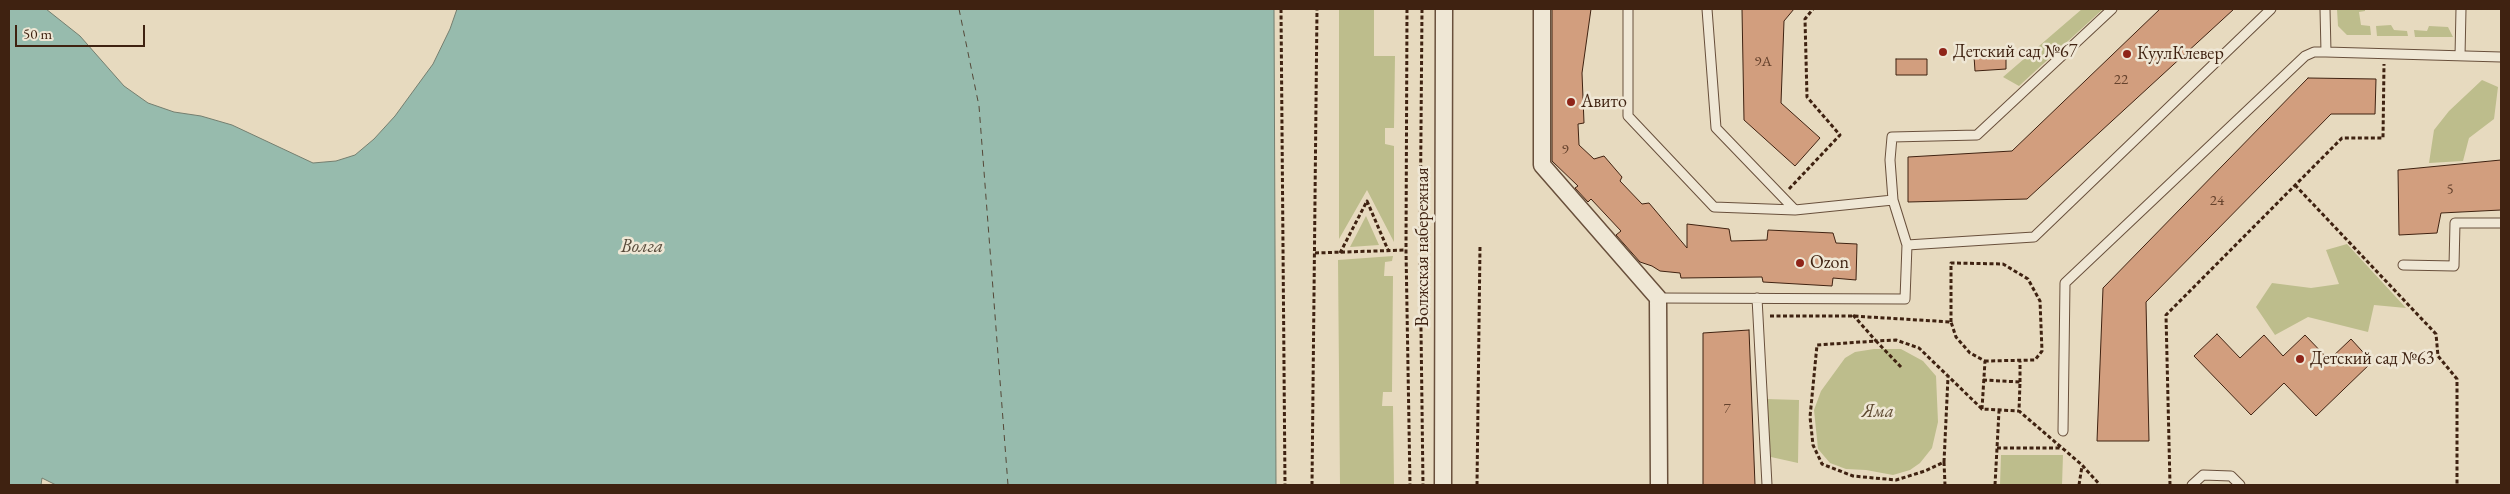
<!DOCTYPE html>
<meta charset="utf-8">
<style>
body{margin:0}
#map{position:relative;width:2510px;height:494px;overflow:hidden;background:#e7dabf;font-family:"EB Garamond",serif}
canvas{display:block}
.frame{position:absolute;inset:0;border:10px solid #3f2211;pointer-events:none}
.scale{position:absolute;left:15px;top:25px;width:130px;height:22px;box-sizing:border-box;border:2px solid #3f2211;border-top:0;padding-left:6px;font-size:15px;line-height:18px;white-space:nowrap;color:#3f2211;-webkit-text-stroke:4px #efe7d5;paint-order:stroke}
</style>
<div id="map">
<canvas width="2510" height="494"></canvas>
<div class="frame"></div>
<div class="scale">50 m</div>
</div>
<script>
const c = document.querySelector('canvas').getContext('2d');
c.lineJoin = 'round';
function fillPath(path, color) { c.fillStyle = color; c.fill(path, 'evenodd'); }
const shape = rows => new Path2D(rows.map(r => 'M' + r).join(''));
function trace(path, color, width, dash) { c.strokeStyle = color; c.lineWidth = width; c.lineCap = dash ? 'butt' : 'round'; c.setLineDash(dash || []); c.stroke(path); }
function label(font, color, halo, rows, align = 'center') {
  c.font = font + ' "EB Garamond",serif'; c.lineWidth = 5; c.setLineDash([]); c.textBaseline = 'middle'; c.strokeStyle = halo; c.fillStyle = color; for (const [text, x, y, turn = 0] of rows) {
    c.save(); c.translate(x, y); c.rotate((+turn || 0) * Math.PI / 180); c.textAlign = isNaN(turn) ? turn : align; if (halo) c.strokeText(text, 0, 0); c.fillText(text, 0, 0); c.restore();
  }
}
fillPath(shape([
 [1339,9,1374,9,1374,56,1395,56,1394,128,1385,128,1385,144,1394,146,1394,242,1367,190,1339,239],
 [2082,9,2103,9,2019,86,2003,77],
 [2337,9,2365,9,2365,11,2359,12,2361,25,2370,26,2371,35,2347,35,2338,26],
 [2391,25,2394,30,2407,31,2408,36,2377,36,2376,26],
 [2429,26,2448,27,2453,37,2415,37,2414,30,2427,31],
 [2482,80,2498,87,2494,119,2469,138,2463,161,2429,163,2434,130,2449,111],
 [1366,216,1379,245,1350,247],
 [2347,244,2406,308,2374,305,2368,332,2308,317,2275,335,2256,307,2272,283,2311,288,2339,284,2326,250],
 [1393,256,1392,261,1385,262,1384,276,1393,276,1392,392,1383,392,1382,406,1393,406,1394,485,1340,485,1338,260],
 [1874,349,1901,349,1923,361,1936,376,1938,422,1932,448,1920,463,1910,470,1893,475,1866,470,1846,469,1830,463,1818,449,1814,410,1821,391,1845,358,1855,352],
 [1766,399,1799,400,1798,463,1771,457],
 [2001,455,2063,455,2062,485,2000,485]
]), '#bdbd8c');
const water = shape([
 [9,9,46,9,80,36,124,86,148,103,174,112,201,116,232,125,313,163,336,161,355,155,374,139,395,116,433,64,450,29,457,9,1274,9,1276,485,56,485,42,478,41,485,9,485,9,9]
]);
fillPath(water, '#97bbad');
trace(water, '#747e6f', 1);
trace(shape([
 [959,9,979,106,1008,485]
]), '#554838', 1, [6, 5]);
const building = shape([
 [1552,9,1591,9,1582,73,1584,123,1578,124,1579,145,1594,159,1604,156,1622,177,1620,181,1642,204,1649,203,1687,248,1687,224,1729,229,1731,241,1767,240,1768,230,1833,233,1836,243,1857,244,1856,280,1833,278,1832,286,1763,282,1762,277,1681,278,1680,273,1660,271,1652,266,1640,262,1616,235,1621,231,1591,199,1588,202,1575,188,1578,186,1552,161,1552,9],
 [1742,9,1794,9,1784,21,1781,103,1820,138,1795,166,1744,120,1742,9],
 [2160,9,2234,9,2027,199,1908,202,1908,157,2012,151,2160,9],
 [2006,54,2006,69,1975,71,1974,56,2006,54],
 [1896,59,1927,59,1927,75,1896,75,1896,59],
 [2308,78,2376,79,2375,114,2331,114,2146,302,2149,441,2097,441,2103,288,2308,78],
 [2501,160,2501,210,2441,213,2437,233,2399,235,2398,170,2501,160],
 [1749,330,1755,485,1703,485,1703,333,1749,330],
 [2217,334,2240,358,2264,335,2283,356,2305,335,2329,360,2351,339,2372,362,2316,416,2284,383,2251,415,2194,356,2217,334]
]);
fillPath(building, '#d29e7e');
trace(building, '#3f2211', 1);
const service = shape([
 [1628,9,1628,116,1714,207,1795,210,1893,200],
 [1707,9,1716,128,1795,210],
 [2325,9,2326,52],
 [2460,56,2461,9],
 [1907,245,2034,237,2271,9],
 [2403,265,2454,266,2455,223,2501,223],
 [1658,298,1905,299,1907,245,1893,200,1890,160,1892,137,1977,135,2112,9],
 [1757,298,1767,485],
 [2063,431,2065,283,2305,56,2314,52,2326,52,2501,57],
 [2192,485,2203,475,2231,476,2240,485]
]);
const minor = shape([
 [1542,9,1542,165,1658,298,1659,485],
 [1443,485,1444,9]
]);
trace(service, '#69503c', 11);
trace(minor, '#69503c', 19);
trace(shape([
 [1281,9,1285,485],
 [1407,9,1406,250,1410,485],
 [1422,9,1420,250,1423,485],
 [2295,185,2436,334,2438,356,2457,379,2457,485],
 [1789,189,1840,135,1807,97,1805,19,1813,9],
 [1315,253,1406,250],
 [1340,253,1367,201,1388,250],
 [1853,315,1876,341,1896,340,1919,348,1982,409],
 [1770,316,1853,316,1951,322,1956,337,1970,353,1985,361,1982,409,2019,411],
 [1951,322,1951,263,2003,264,2028,279,2040,301,2042,351,2035,360,1985,361],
 [1901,367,1876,341,1817,345,1810,417,1813,445,1822,464,1853,476,1896,480,1925,471,1944,462,1948,377],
 [1983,380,2020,382,2019,411,2082,465,2100,485],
 [2020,382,2020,361],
 [1997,448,2061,448],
 [1944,462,1945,485],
 [1312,485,1317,9],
 [1477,485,1480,246],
 [1995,485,1999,411],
 [2079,485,2082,466],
 [2170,485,2166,315,2342,138,2383,138,2384,64]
]), '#3f2211', 3, [4, 2.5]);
trace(service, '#efe7d5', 9);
trace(minor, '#efe7d5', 16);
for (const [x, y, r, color] of [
 [1943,52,5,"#8f2418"],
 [2127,54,5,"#8f2418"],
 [1571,102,5,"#8f2418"],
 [1800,263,5,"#8f2418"],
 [2300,359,5,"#8f2418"]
]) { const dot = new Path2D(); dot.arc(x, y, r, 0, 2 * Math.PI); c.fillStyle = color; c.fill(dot); trace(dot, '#efe7d5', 2); }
label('15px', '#64412c', null, [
 ["9А",1763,62],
 ["22",2121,80],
 ["9",1565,150],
 ["5",2450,190],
 ["24",2217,201],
 ["7",1727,409]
]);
label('18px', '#3f2211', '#efe7d5', [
 ["Детский сад №67",1953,52],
 ["КуулКлевер",2137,54],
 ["Авито",1581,102],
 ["Ozon",1810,263],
 ["Детский сад №63",2310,359]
], 'left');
label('18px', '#3f2211', '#efe7d5', [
 ["Волжская набережная",1423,247,-90]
]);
label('italic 18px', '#5e4930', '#efe7d5', [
 ["Яма",1878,412]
]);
label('italic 19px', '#554838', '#efe7d5', [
 ["Волга",642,247]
]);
</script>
